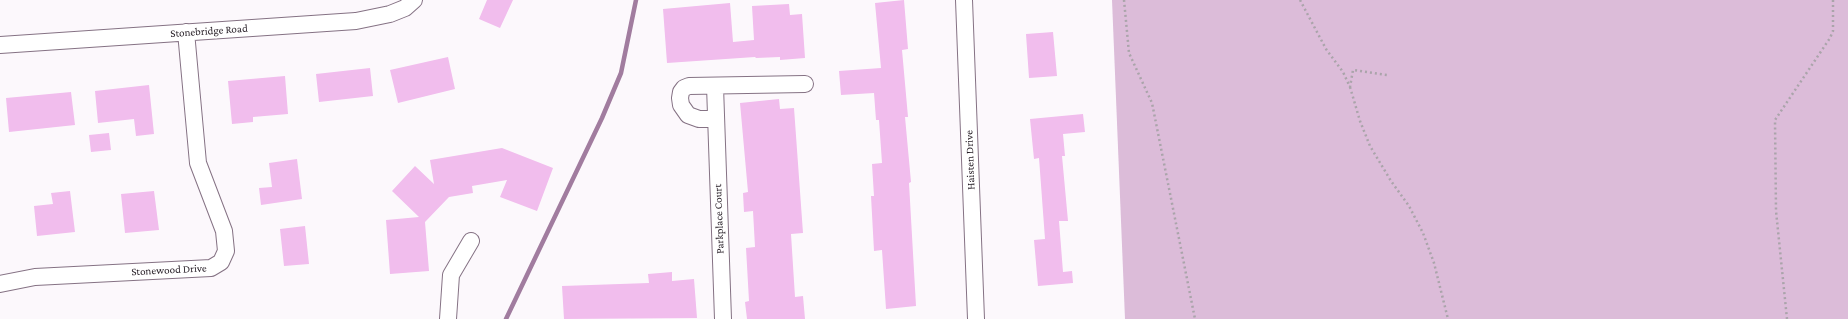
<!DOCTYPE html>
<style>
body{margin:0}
canvas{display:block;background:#fcf8fc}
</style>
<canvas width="1848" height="319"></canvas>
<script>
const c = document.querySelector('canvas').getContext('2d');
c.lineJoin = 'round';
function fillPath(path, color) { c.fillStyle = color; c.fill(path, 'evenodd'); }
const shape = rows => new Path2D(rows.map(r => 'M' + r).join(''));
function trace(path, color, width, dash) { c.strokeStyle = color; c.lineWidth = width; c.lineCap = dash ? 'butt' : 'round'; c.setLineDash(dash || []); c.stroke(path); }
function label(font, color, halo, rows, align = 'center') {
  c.font = font + ' "Crimson Pro",serif'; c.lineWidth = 4; c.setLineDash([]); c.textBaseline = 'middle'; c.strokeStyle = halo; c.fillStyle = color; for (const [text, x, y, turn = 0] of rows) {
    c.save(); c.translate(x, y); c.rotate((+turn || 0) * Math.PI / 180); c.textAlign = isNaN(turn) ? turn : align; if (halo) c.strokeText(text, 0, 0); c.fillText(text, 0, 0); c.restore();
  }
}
fillPath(shape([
 [1112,0,1848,0,1848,319,1125,319]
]), '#dcbcd9');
trace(shape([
 [506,319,602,118,621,73,636,0]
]), '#a17c9f', 4.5);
fillPath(shape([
 [487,0,513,0,500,28,479,19],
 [904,0,908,49,902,50,908,117,905,117,911,182,909,183,916,306,886,309,882,250,874,251,871,196,874,196,872,164,882,163,879,120,876,120,874,93,841,95,839,71,881,68,875,3],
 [730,3,733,42,754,40,752,6,789,4,790,15,802,14,805,58,780,60,780,57,756,58,755,57,667,63,663,9],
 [1053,32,1057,76,1029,78,1026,34],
 [448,57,455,89,398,103,390,70],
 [370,68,373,96,319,102,316,74],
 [285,76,288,114,253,117,253,122,232,124,228,81],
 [149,85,154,134,136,136,134,119,98,123,95,91],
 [71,92,75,125,9,132,6,98],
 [779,99,780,109,794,108,803,233,791,234,795,297,803,296,805,319,747,319,745,302,749,301,746,248,755,247,753,211,744,212,743,193,748,192,740,103],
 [1083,114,1085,132,1063,134,1065,156,1062,156,1068,221,1059,221,1063,272,1072,271,1073,283,1038,286,1034,240,1045,239,1039,158,1034,159,1030,119],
 [109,133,111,150,91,152,89,135],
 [502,148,553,168,537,211,500,197,507,180,472,186,473,193,449,197,425,222,429,271,390,274,386,220,419,217,392,191,415,166,434,184,430,160],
 [297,159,302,199,261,205,259,188,272,187,269,163],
 [70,191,75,232,37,236,34,206,53,204,51,193],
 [154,191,159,230,125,233,121,194],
 [305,226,309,264,284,266,280,229],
 [672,272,672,281,694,279,697,318,564,319,562,286,649,283,648,274]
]), '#f1bded');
const minor = shape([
 [964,0,976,319],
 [0,45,356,21,390,14,405,8,414,0],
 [715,86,723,319],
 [715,119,699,119,688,115,681,105,680,98,681,92,684,88,689,86,805,84],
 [0,284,35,277,211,268,221,262,226,251,224,231,198,163,186,32],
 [448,319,451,275,471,241]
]);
trace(minor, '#857284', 18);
trace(shape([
 [1124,0,1129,53,1152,103,1195,319],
 [1300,0,1326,49,1343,72,1350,87,1353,70,1387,75],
 [1350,87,1360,121,1370,146,1391,181,1409,206,1423,233,1434,263,1448,319],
 [1787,319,1776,211,1775,120,1830,38,1833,31,1833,0]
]), '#aaa4aa', 2.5, [2, 3]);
trace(minor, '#fff', 16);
label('11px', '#261e26', '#fff', [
 ["Stonebridge Road",209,31,-4],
 ["Haisten Drive",970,160,-92],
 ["Parkplace Court",719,219,-92],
 ["Stonewood Drive",169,270,-3]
]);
</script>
